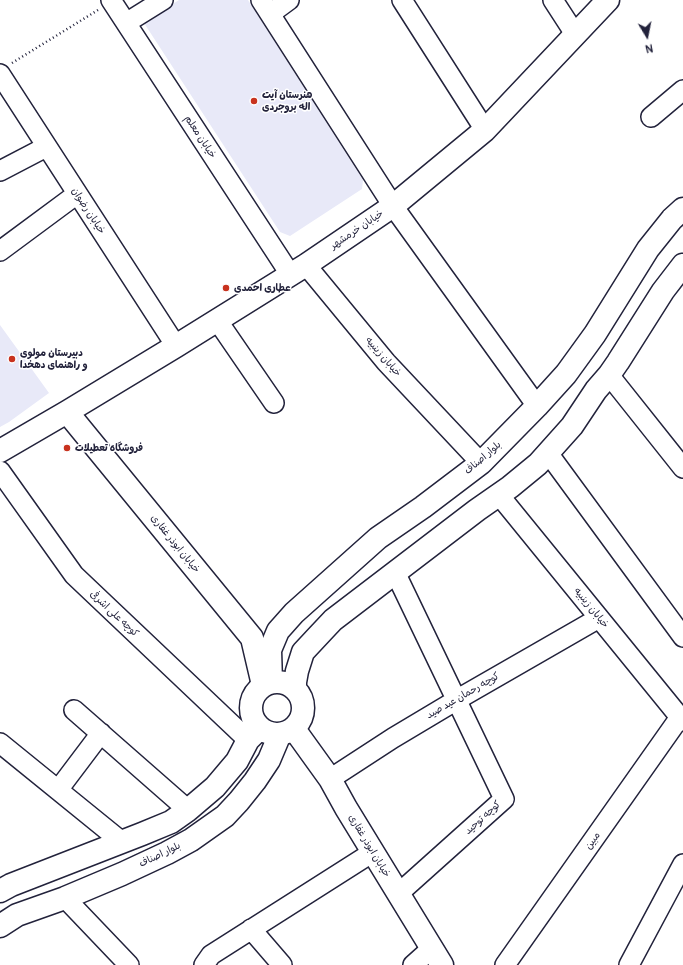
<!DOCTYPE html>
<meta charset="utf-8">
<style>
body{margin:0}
#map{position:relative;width:683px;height:965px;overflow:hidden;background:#fff;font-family:Pangolin,sans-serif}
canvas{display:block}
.north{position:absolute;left:627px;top:16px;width:40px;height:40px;-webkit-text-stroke:3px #fff;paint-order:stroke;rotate:170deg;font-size:11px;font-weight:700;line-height:16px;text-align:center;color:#22223b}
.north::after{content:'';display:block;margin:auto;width:14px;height:18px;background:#22223b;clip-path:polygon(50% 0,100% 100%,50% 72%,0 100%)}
</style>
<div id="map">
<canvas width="683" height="965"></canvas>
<div class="north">N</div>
</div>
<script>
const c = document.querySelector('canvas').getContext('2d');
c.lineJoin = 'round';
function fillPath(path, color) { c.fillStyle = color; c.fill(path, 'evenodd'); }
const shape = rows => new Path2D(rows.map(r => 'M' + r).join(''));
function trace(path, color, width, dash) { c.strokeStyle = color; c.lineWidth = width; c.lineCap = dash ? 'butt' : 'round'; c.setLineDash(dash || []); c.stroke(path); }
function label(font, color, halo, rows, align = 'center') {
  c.font = font + ' Pangolin,"Playpen Sans Arabic",sans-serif'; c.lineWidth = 3; c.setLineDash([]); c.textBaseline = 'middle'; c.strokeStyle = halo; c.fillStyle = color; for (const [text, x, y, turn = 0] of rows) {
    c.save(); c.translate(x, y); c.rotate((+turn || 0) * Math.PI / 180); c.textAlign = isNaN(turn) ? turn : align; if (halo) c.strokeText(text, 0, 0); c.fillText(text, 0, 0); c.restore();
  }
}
fillPath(shape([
 [179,0,248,0,363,180,362,189,290,236,280,232,144,23],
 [0,325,49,393,9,422,0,427]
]), '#e8e9f8');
const minor = shape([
 [111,0,290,274],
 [261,0,393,206,537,406],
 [402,0,485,130],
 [553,0,575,34],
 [270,14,289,0],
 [126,23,163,0],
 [0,74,176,346],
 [651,117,683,90],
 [0,171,46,147],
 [0,251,77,194],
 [306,265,386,362,481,463],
 [217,320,274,403],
 [609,375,683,468],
 [548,453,683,637],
 [0,471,74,575,248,740],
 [499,495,683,721],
 [395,572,504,799,398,894],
 [74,710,188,810],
 [0,743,122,842],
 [330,779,393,738,465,695,599,618],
 [58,790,101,733],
 [65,898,129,965],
 [251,929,282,965],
 [204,965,211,955,373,852],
 [413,965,432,948],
 [505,965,680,717],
 [629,965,683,864]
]);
const tertiary = shape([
 [67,412,252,638,263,685],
 [0,451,67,412,176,346,306,265,393,206,485,130,608,0],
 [294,729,330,779,346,808,442,965]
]);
const secondary = shape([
 '251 708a26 26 0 1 1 52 0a26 26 0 1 1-52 0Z',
 [271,682,270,650,278,631,294,613,378,538,423,507,481,463,537,406,566,374,595,334,648,249,672,219,683,209],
 [295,688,295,682,297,671,303,652,317,637,333,620,477,510,510,487,538,464,572,426,596,390,609,375,618,362,663,291,683,265],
 [0,891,11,885,142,834,171,822,188,810,215,787,237,761,248,740,260,728],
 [0,926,17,915,65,898,122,874,167,853,191,840,225,816,239,801,255,781,269,760,280,734]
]);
trace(minor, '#22223b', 22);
trace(tertiary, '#22223b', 25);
trace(secondary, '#22223b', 25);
trace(shape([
 [12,63,98,10]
]), '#22223b', 2.5, [1, 3]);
trace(minor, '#fff', 19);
trace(tertiary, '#fff', 22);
trace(secondary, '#fff', 22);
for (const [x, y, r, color] of [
 [254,101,4,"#c8321e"],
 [226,288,4,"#c8321e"],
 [12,359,4,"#c8321e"],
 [67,448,4,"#c8321e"]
]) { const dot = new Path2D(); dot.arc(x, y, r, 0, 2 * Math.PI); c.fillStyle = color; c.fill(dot); trace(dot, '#fff', 1.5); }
label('bold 10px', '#22223b', '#fff', [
 ["هنرستان آیت",262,95],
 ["اله بروجردی",262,107],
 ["عطاری احمدی",234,288],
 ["دبیرستان مولوی",20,353],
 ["و راهنمای دهخدا",20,365],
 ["فروشگاه تعطیلات",75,448]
], 'left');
label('10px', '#22223b', '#fff', [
 ["خیابان معلم",200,137,57],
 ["خیابان رضوان",88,211,57],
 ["خیابان خرمشهر",357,230,-34],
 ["خیابان زینبیه",383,357,49],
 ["بلوار اصناف",483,458,-41],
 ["خیابان ابوذر غفاری",175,544,51],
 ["خیابان زینبیه",591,608,51],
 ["کوچه علی اشرفی",114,614,43],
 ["کوچه رحمان عید صید",463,696,-30],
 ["کوچه توحید",483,818,-42],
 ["مبین",593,841,-55],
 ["خیابان ابوذر غفاری",369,846,59],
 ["بلوار اصناف",160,855,-26]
]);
</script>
